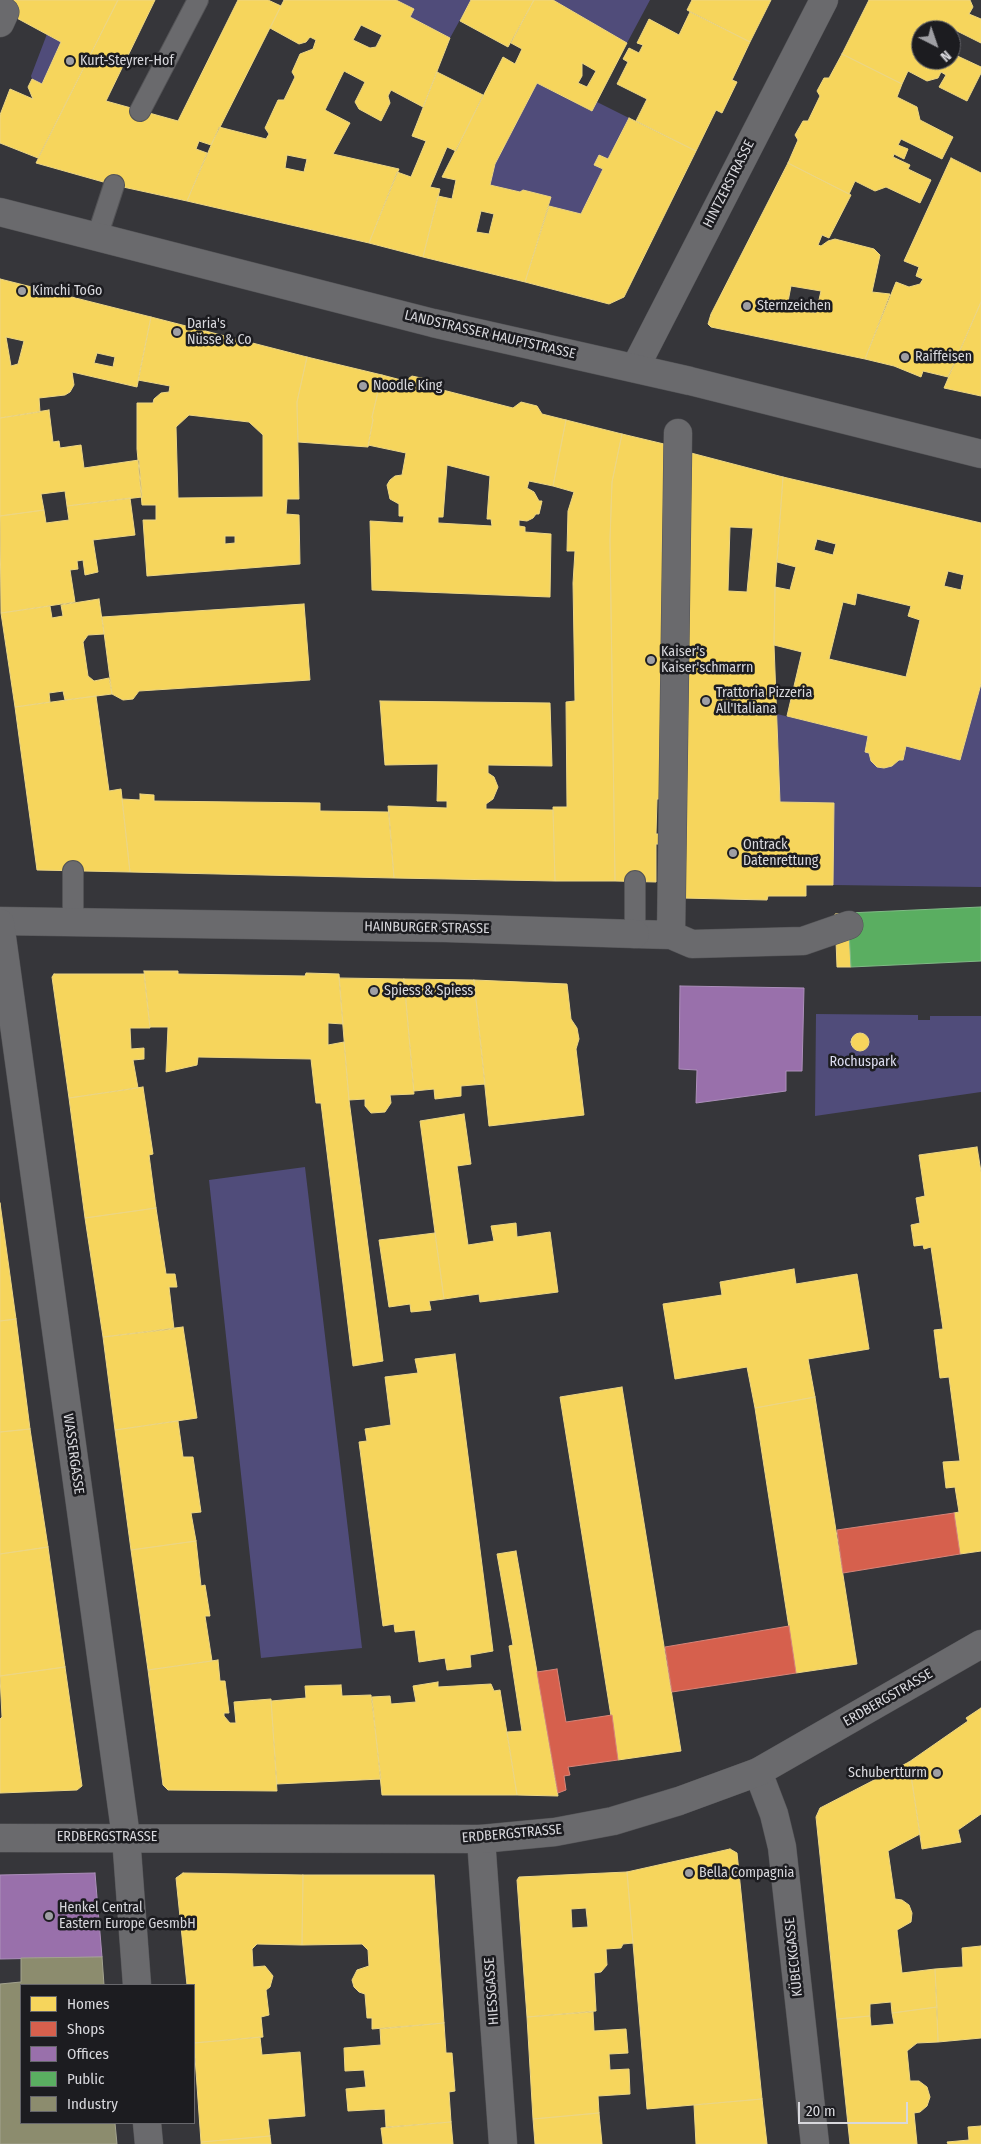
<!DOCTYPE html>
<meta charset="utf-8">
<style>
body{margin:0}
#map{position:relative;width:981px;height:2144px;overflow:hidden;background:#36363a;font-family:"Fira Sans Condensed",sans-serif}
canvas{display:block}
.legend{position:absolute;left:20px;top:1984px;width:175px;height:140px;box-sizing:border-box;background:#1c1c20;border:1px solid #67676c;margin:0;padding:6px 9px;list-style:none;font-size:15px;color:#d8d8dd}
.legend li{display:flex;align-items:center;gap:10px;height:25px}
.legend b{width:25px;border:1px solid #67676c}
.north{position:absolute;left:911px;top:20px;width:50px;height:50px;box-sizing:border-box;background:#1c1c20;border:1px solid #67676c;border-radius:50%;rotate:139deg;font-size:14px;font-weight:700;line-height:20px;text-align:center;color:#d8d8dd}
.north::after{content:'';display:block;margin:auto;width:18px;height:22px;background:#9f9fa4;clip-path:polygon(50% 0,100% 100%,50% 72%,0 100%)}
.scale{position:absolute;left:798px;top:2102px;width:110px;height:22px;box-sizing:border-box;border:2px solid #d8d8dd;border-top:0;padding-left:6px;font-size:15px;line-height:18px;white-space:nowrap;color:#d8d8dd;-webkit-text-stroke:4px #1c1c20;paint-order:stroke}
</style>
<div id="map">
<canvas width="981" height="2144"></canvas>
<ul class="legend">
<li><b style="height:14px;background:#f6d55c"></b>Homes</li>
<li><b style="height:14px;background:#d6604d"></b>Shops</li>
<li><b style="height:14px;background:#9970ab"></b>Offices</li>
<li><b style="height:14px;background:#5aae61"></b>Public</li>
<li><b style="height:14px;background:#8c8c6e"></b>Industry</li>
</ul>
<div class="north">N</div>
<div class="scale">20 m</div>
</div>
<script>
const c = document.querySelector('canvas').getContext('2d');
c.lineJoin = 'round';
function fillPath(path, color) { c.fillStyle = color; c.fill(path, 'evenodd'); }
const shape = rows => new Path2D(rows.map(r => 'M' + r).join(''));
function trace(path, color, width, dash) { c.strokeStyle = color; c.lineWidth = width; c.lineCap = dash ? 'butt' : 'round'; c.setLineDash(dash || []); c.stroke(path); }
function label(font, color, halo, rows, align = 'center') {
  c.font = font + ' "Fira Sans Condensed",sans-serif'; c.lineWidth = 5; c.setLineDash([]); c.textBaseline = 'middle'; c.strokeStyle = halo; c.fillStyle = color; for (const [text, x, y, turn = 0] of rows) {
    c.save(); c.translate(x, y); c.rotate((+turn || 0) * Math.PI / 180); c.textAlign = isNaN(turn) ? turn : align; if (halo) c.strokeText(text, 0, 0); c.fillText(text, 0, 0); c.restore();
  }
}
fillPath(shape([
 [396,0,471,0,450,38,410,17,414,9],
 [553,0,650,0,627,43],
 [47,34,61,42,42,84,32,79,31,76],
 [537,83,591,111,597,102,629,118,608,159,599,155,594,165,603,169,581,214,549,206,551,197,523,190,520,192,490,185,495,164],
 [981,684,981,887,833,885,834,803,780,802,777,714,868,736,869,753,877,767,892,766,899,760,903,760,906,746,960,760],
 [816,1014,918,1015,918,1020,930,1020,930,1016,981,1016,981,1092,815,1116],
 [305,1167,362,1648,261,1658,209,1180]
]), '#504c7a');
const homes = shape([
 [0,0,118,0,38,158,0,143,0,115,10,89,33,99,28,87,32,79,42,84,61,42,0,9,0,0],
 [118,0,155,0,106,101,178,121,238,0,268,0,281,6,211,145,199,141,196,149,207,153,187,201,114,185,36,163,118,0],
 [284,0,396,0,414,9,410,17,450,38,423,107,391,90,388,96,390,103,381,121,359,109,355,102,365,82,344,71,325,110,350,123,333,154,399,169,369,243,187,201,219,127,266,139,269,134,265,128,278,100,284,100,295,77,292,72,300,54,313,49,316,40,310,37,306,42,299,44,270,28,284,0],
 [361,25,382,35,376,47,370,48,353,40,361,25],
 [287,155,307,159,304,172,285,168,287,155],
 [471,0,534,0,508,47,460,21,471,0],
 [534,0,553,0,627,43,592,111,537,83,495,164,490,185,520,192,523,190,551,197,525,282,423,257,438,196,452,199,456,180,442,177,503,57,515,64,522,49,511,43,534,0],
 [582,63,596,71,587,87,578,83,582,76,582,63],
 [481,211,494,214,489,234,476,232,481,211],
 [692,0,771,0,750,42,687,10,692,0],
 [869,0,970,0,973,7,969,14,981,19,981,43,955,30,951,38,951,30,921,30,921,60,951,60,951,53,981,67,981,73,967,101,939,87,946,75,941,72,938,78,927,81,908,71,902,84,842,54,869,0],
 [690,12,750,42,732,80,737,82,722,113,716,110,696,151,636,121,647,99,617,84,628,62,623,59,629,48,639,53,643,45,637,43,649,19,679,35,690,12],
 [842,54,902,84,897,97,917,107,920,120,953,137,942,159,901,139,898,145,908,149,904,159,894,154,893,157,910,165,908,169,931,180,920,203,886,187,875,191,855,181,849,194,788,163,798,140,795,135,803,121,808,121,820,96,817,91,824,78,829,78,842,54],
 [437,72,483,95,456,151,447,147,430,187,440,189,423,257,369,243,397,172,411,177,426,141,412,136,437,72],
 [629,118,696,151,624,297,609,304,525,282,549,206,581,214,603,169,594,165,599,155,608,159,629,118],
 [951,158,981,173,981,302,948,377,923,371,921,377,894,366,865,359,896,282,909,287,920,284,923,279,916,276,919,267,904,261,951,158],
 [788,163,851,195,829,238,822,235,818,245,821,246,828,241,835,239,874,249,880,255,872,292,890,294,865,359,711,327,708,324,711,314,788,163],
 [791,286,821,291,816,313,787,307,791,286],
 [0,279,151,317,137,387,72,372,74,385,70,392,65,395,39,398,40,412,0,418,0,279],
 [6,337,24,341,18,364,11,366,6,337],
 [97,353,115,357,113,367,94,363,97,353],
 [981,302,981,396,944,388,981,302],
 [151,317,307,357,297,402,299,499,287,499,286,514,299,515,300,564,147,576,143,520,156,520,156,505,142,505,137,449,137,403,153,403,154,399,161,393,169,392,170,386,138,380,151,317],
 [189,415,249,422,263,435,263,497,178,498,176,427,189,415],
 [225,536,235,536,235,543,225,544,225,536],
 [307,357,382,375,372,417,373,420,368,447,298,442,297,402,307,357],
 [382,375,405,381,412,376,430,380,435,388,513,408,521,402,537,406,542,414,566,420,553,486,529,481,527,488,534,492,539,501,542,501,539,514,536,514,533,518,527,521,519,520,519,526,525,527,525,532,551,534,550,597,372,590,370,521,403,523,404,516,399,516,399,504,390,499,387,485,390,480,395,476,402,475,406,453,368,445,373,420,372,417,382,375],
 [447,465,490,476,487,519,491,519,492,526,438,523,438,517,443,517,447,465],
 [49,410,53,442,59,441,60,448,81,445,84,468,139,460,142,497,67,506,65,491,41,494,44,510,0,516,0,418,49,410],
 [566,420,622,434,612,482,610,540,615,881,555,881,553,807,567,807,566,702,575,701,573,583,575,551,567,551,568,511,574,492,553,486,566,420],
 [622,434,664,444,663,513,691,512,690,529,663,528,662,552,678,553,672,799,657,799,656,834,683,834,683,845,656,844,656,882,615,881,610,540,612,482,622,434],
 [691,453,783,477,775,587,774,645,780,802,834,803,833,885,806,885,806,896,768,896,767,900,682,898,691,453],
 [730,527,753,528,747,592,728,591,730,527],
 [783,477,981,523,981,684,960,760,906,746,903,760,899,760,892,766,884,768,877,767,871,761,869,753,865,752,868,736,787,716,802,652,774,645,775,587,790,590,796,567,777,562,783,477],
 [817,539,836,544,833,555,814,550,817,539],
 [948,571,964,575,961,590,944,586,948,571],
 [857,593,911,606,908,616,920,620,906,677,829,659,843,602,855,605,857,593],
 [130,498,135,535,93,540,98,572,85,575,83,560,77,561,78,569,70,570,75,602,1,613,0,516,44,510,46,523,69,520,67,506,130,498],
 [99,599,104,634,88,635,83,642,88,676,94,681,109,678,112,694,65,700,63,691,49,693,50,702,15,707,1,613,50,606,52,618,63,616,61,605,99,599],
 [304,604,310,680,139,691,133,699,123,700,112,694,102,617,304,604],
 [96,696,109,791,121,789,130,872,37,870,15,707,96,696],
 [380,701,550,703,552,766,488,765,488,773,494,777,498,787,493,799,486,804,486,809,553,810,555,881,394,878,388,806,447,808,447,801,437,801,438,764,385,765,380,701],
 [140,794,154,795,154,801,320,803,320,811,389,812,394,878,130,872,122,799,140,800,140,794],
 [848,913,851,967,837,967,835,914,848,913],
 [144,971,178,971,178,974,305,976,306,973,339,974,343,1024,328,1023,328,1045,344,1042,349,1100,383,1361,353,1366,321,1103,316,1103,311,1059,198,1057,197,1065,166,1072,168,1027,150,1027,144,971],
 [54,974,144,974,150,1028,130,1028,131,1049,144,1048,144,1059,133,1060,138,1088,69,1098,52,977,54,974],
 [339,978,404,979,414,1094,390,1095,391,1103,385,1112,371,1113,365,1106,365,1099,349,1100,339,978],
 [404,979,474,980,485,1084,461,1086,461,1096,435,1099,434,1089,414,1091,404,979],
 [474,980,567,984,571,1019,577,1028,579,1039,576,1049,584,1115,489,1126,474,980],
 '851 1042a9 9 0 1 1 18 0a9 9 0 1 1-18 0Z',
 [143,1087,153,1154,149,1155,156,1208,85,1218,69,1098,143,1087],
 [464,1114,471,1164,457,1166,468,1245,494,1241,491,1226,516,1223,517,1237,550,1232,558,1292,480,1302,479,1294,444,1299,420,1121,464,1114],
 [977,1147,981,1172,981,1551,960,1554,954,1513,959,1512,955,1487,946,1488,943,1462,960,1461,949,1377,940,1378,934,1330,943,1329,931,1247,924,1249,923,1245,914,1246,911,1225,920,1223,916,1198,925,1196,919,1155,977,1147],
 [0,1203,16,1319,0,1321,0,1203],
 [156,1208,166,1274,175,1274,177,1287,169,1287,174,1329,103,1337,85,1218,156,1208],
 [435,1233,444,1299,429,1301,431,1310,411,1312,410,1304,389,1307,379,1240,435,1233],
 [794,1269,796,1284,857,1274,869,1349,808,1359,815,1397,755,1408,747,1367,675,1379,663,1304,722,1295,720,1282,794,1269],
 [16,1319,30,1429,0,1432,0,1321,16,1319],
 [183,1327,197,1418,115,1430,103,1337,183,1327],
 [455,1354,493,1651,470,1655,471,1667,447,1670,445,1658,419,1662,415,1630,395,1632,394,1624,383,1626,359,1442,367,1441,365,1429,391,1425,385,1377,418,1373,415,1359,455,1354],
 [622,1387,681,1751,618,1760,560,1397,622,1387],
 [815,1397,857,1664,796,1673,755,1408,815,1397],
 [178,1421,183,1457,193,1457,201,1512,191,1513,196,1541,131,1550,115,1430,178,1421],
 [30,1429,48,1547,0,1554,0,1432,30,1429],
 [196,1541,201,1586,205,1585,210,1616,205,1616,212,1661,148,1670,131,1550,196,1541],
 [48,1547,65,1667,0,1676,0,1554,48,1547],
 [516,1551,537,1672,558,1796,517,1795,507,1732,522,1731,509,1646,513,1645,497,1554,516,1551],
 [218,1660,220,1681,225,1681,229,1713,224,1713,224,1716,230,1723,236,1723,234,1702,271,1699,277,1791,168,1790,163,1785,148,1670,218,1660],
 [65,1667,82,1786,77,1790,0,1793,0,1719,2,1717,0,1676,65,1667],
 [438,1682,438,1687,491,1684,494,1691,500,1690,517,1795,382,1795,372,1697,390,1696,391,1704,416,1702,413,1686,438,1682],
 [341,1685,342,1696,371,1695,381,1779,277,1784,271,1701,306,1698,305,1686,341,1685],
 [981,1708,981,1814,958,1830,961,1842,922,1849,909,1762,968,1721,966,1718,981,1708],
 [909,1762,920,1834,888,1851,895,1899,902,1900,909,1905,912,1913,911,1922,897,1930,902,1973,935,1969,937,2007,892,2013,891,2002,870,2004,870,2016,837,2019,816,1817,820,1808,909,1762],
 [730,1849,737,1853,762,2099,647,2109,627,1872,730,1849],
 [627,1872,633,1943,623,1944,621,1948,606,1949,607,1965,601,1972,594,1973,596,2011,527,2017,517,1880,519,1877,627,1872],
 [586,1908,588,1927,572,1928,571,1909,586,1908],
 [183,1873,303,1875,302,1945,257,1944,252,1949,253,1967,265,1966,273,1976,270,1987,266,1990,269,2015,261,2017,263,2037,194,2043,194,1985,187,1985,176,1878,183,1873],
 [303,1875,434,1875,444,2023,372,2029,372,2018,367,2018,365,1994,359,1992,354,1987,352,1980,357,1970,369,1966,368,1950,362,1944,302,1945,303,1875],
 [981,1946,981,2038,938,2042,935,1969,963,1967,962,1948,981,1946],
 [937,2007,938,2042,917,2043,907,2051,910,2081,919,2081,927,2087,930,2097,927,2106,920,2112,914,2113,917,2144,850,2144,837,2019,870,2016,871,2026,894,2024,892,2013,937,2007],
 [593,2012,594,2031,626,2029,628,2053,609,2054,610,2070,629,2069,630,2094,598,2096,599,2113,533,2119,527,2017,593,2012],
 [444,2023,446,2053,452,2053,455,2091,449,2092,451,2122,386,2127,385,2109,348,2111,346,2089,366,2087,364,2070,345,2071,344,2048,381,2045,380,2029,444,2023],
 [260,2037,262,2055,300,2052,305,2116,268,2119,270,2136,201,2142,194,2043,260,2037],
 [762,2099,767,2144,696,2144,694,2105,762,2099],
 [599,2113,602,2144,535,2144,533,2119,599,2113],
 [451,2122,453,2144,383,2144,381,2128,451,2122],
 [981,2126,981,2144,948,2144,947,2142,969,2140,968,2127,981,2126],
 [270,2136,271,2144,201,2144,201,2142,270,2136]
]);
fillPath(homes, '#f6d55c');
trace(homes, '#edd683', 1);
const shops = shape([
 [954,1513,960,1554,843,1573,837,1530,954,1513],
 [789,1626,796,1673,672,1692,665,1647,789,1626],
 [557,1669,566,1722,612,1715,618,1760,568,1767,570,1775,564,1776,566,1790,558,1793,537,1672,557,1669]
]);
fillPath(shops, '#d6604d');
trace(shops, '#d78478', 1);
const offices = shape([
 [680,986,804,988,802,1071,786,1071,786,1091,696,1103,697,1070,679,1069,680,986],
 [95,1873,102,1957,0,1959,0,1875,95,1873]
]);
fillPath(offices, '#9970ab');
trace(offices, '#ac8fba', 1);
const public = shape([
 [981,907,981,961,851,967,848,913,981,907]
]);
fillPath(public, '#5aae61');
trace(public, '#80bb86', 1);
const industry = shape([
 [102,1957,104,1985,21,1985,21,2123,115,2123,117,2144,0,2144,0,1984,21,1982,21,1958,102,1957]
]);
fillPath(industry, '#8c8c6e');
trace(industry, '#a3a38f', 1);
const service = shape([
 [140,111,198,0],
 [97,237,114,185],
 [73,922,73,871],
 [635,934,635,881]
]);
const pedestrian = shape([
 [635,934,671,935,692,944,803,941,849,925],
 [671,935,678,433]
]);
const minor = shape([
 [635,368,824,0],
 [0,921,446,928,635,934],
 [758,1772,774,1814,782,1847,815,2144],
 [481,1839,503,2144]
]);
const tertiary = shape([
 [0,23,5,12],
 [0,923,126,1837,137,1985],
 [0,1838,481,1839,555,1832,613,1821,679,1801,758,1772,981,1644],
 [147,2123,149,2144]
]);
const secondary = shape([
 [0,212,433,323,690,381,981,454]
]);
trace(service, '#535356', 22);
trace(pedestrian, '#535356', 29);
trace(minor, '#535356', 29);
trace(tertiary, '#535356', 29);
trace(secondary, '#535356', 29);
trace(service, '#6a6a6d', 20);
trace(pedestrian, '#6a6a6d', 28);
trace(minor, '#6a6a6d', 28);
trace(tertiary, '#6a6a6d', 28);
trace(secondary, '#6a6a6d', 28);
for (const [x, y, r, color] of [
 [70,61,5,"#9f9fa4"],
 [22,291,5,"#9f9fa4"],
 [747,306,5,"#9f9fa4"],
 [177,332,5,"#9f9fa4"],
 [905,357,5,"#9f9fa4"],
 [363,386,5,"#9f9fa4"],
 [651,660,5,"#9f9fa4"],
 [706,701,5,"#9f9fa4"],
 [733,853,5,"#9f9fa4"],
 [374,991,5,"#9f9fa4"],
 [937,1773,5,"#9f9fa4"],
 [689,1873,5,"#9f9fa4"],
 [49,1916,5,"#9f9fa4"]
]) { const dot = new Path2D(); dot.arc(x, y, r, 0, 2 * Math.PI); c.fillStyle = color; c.fill(dot); trace(dot, '#1c1c20', 2); }
label('14px', '#d8d8dd', '#1c1c20', [
 ["Kurt-Steyrer-Hof",80,61],
 ["Kimchi ToGo",32,291],
 ["Sternzeichen",757,306],
 ["Daria's",187,324],
 ["Nüsse & Co",187,340],
 ["Raiffeisen",915,357],
 ["Noodle King",373,386],
 ["Kaiser's",661,652],
 ["Kaiser'schmarrn",661,668],
 ["Trattoria Pizzeria",716,693],
 ["All'Italiana",716,709],
 ["Ontrack",743,845],
 ["Datenrettung",743,861],
 ["Spiess & Spiess",384,991],
 ["Schubertturm",927,1773,"right"],
 ["Bella Compagnia",699,1873],
 ["Henkel Central",59,1908],
 ["Eastern Europe GesmbH",59,1924]
], 'left');
label('14px', '#d8d8dd', '#1c1c20', [
 ["HINTZERSTRASSE",729,184,-63],
 ["LANDSTRASSER HAUPTSTRASSE",490,335,13],
 ["HAINBURGER STRASSE",427,928,1],
 ["WASSERGASSE",73,1454,82],
 ["ERDBERGSTRASSE",888,1698,-30],
 ["ERDBERGSTRASSE",512,1834,-5],
 ["ERDBERGSTRASSE",107,1837],
 ["KÜBECKGASSE",794,1957,-96],
 ["HIESSGASSE",492,1991,-94]
]);
label('14px', '#ddddf1', '#1c1c20', [
 ["Rochuspark",863,1062]
]);
</script>
